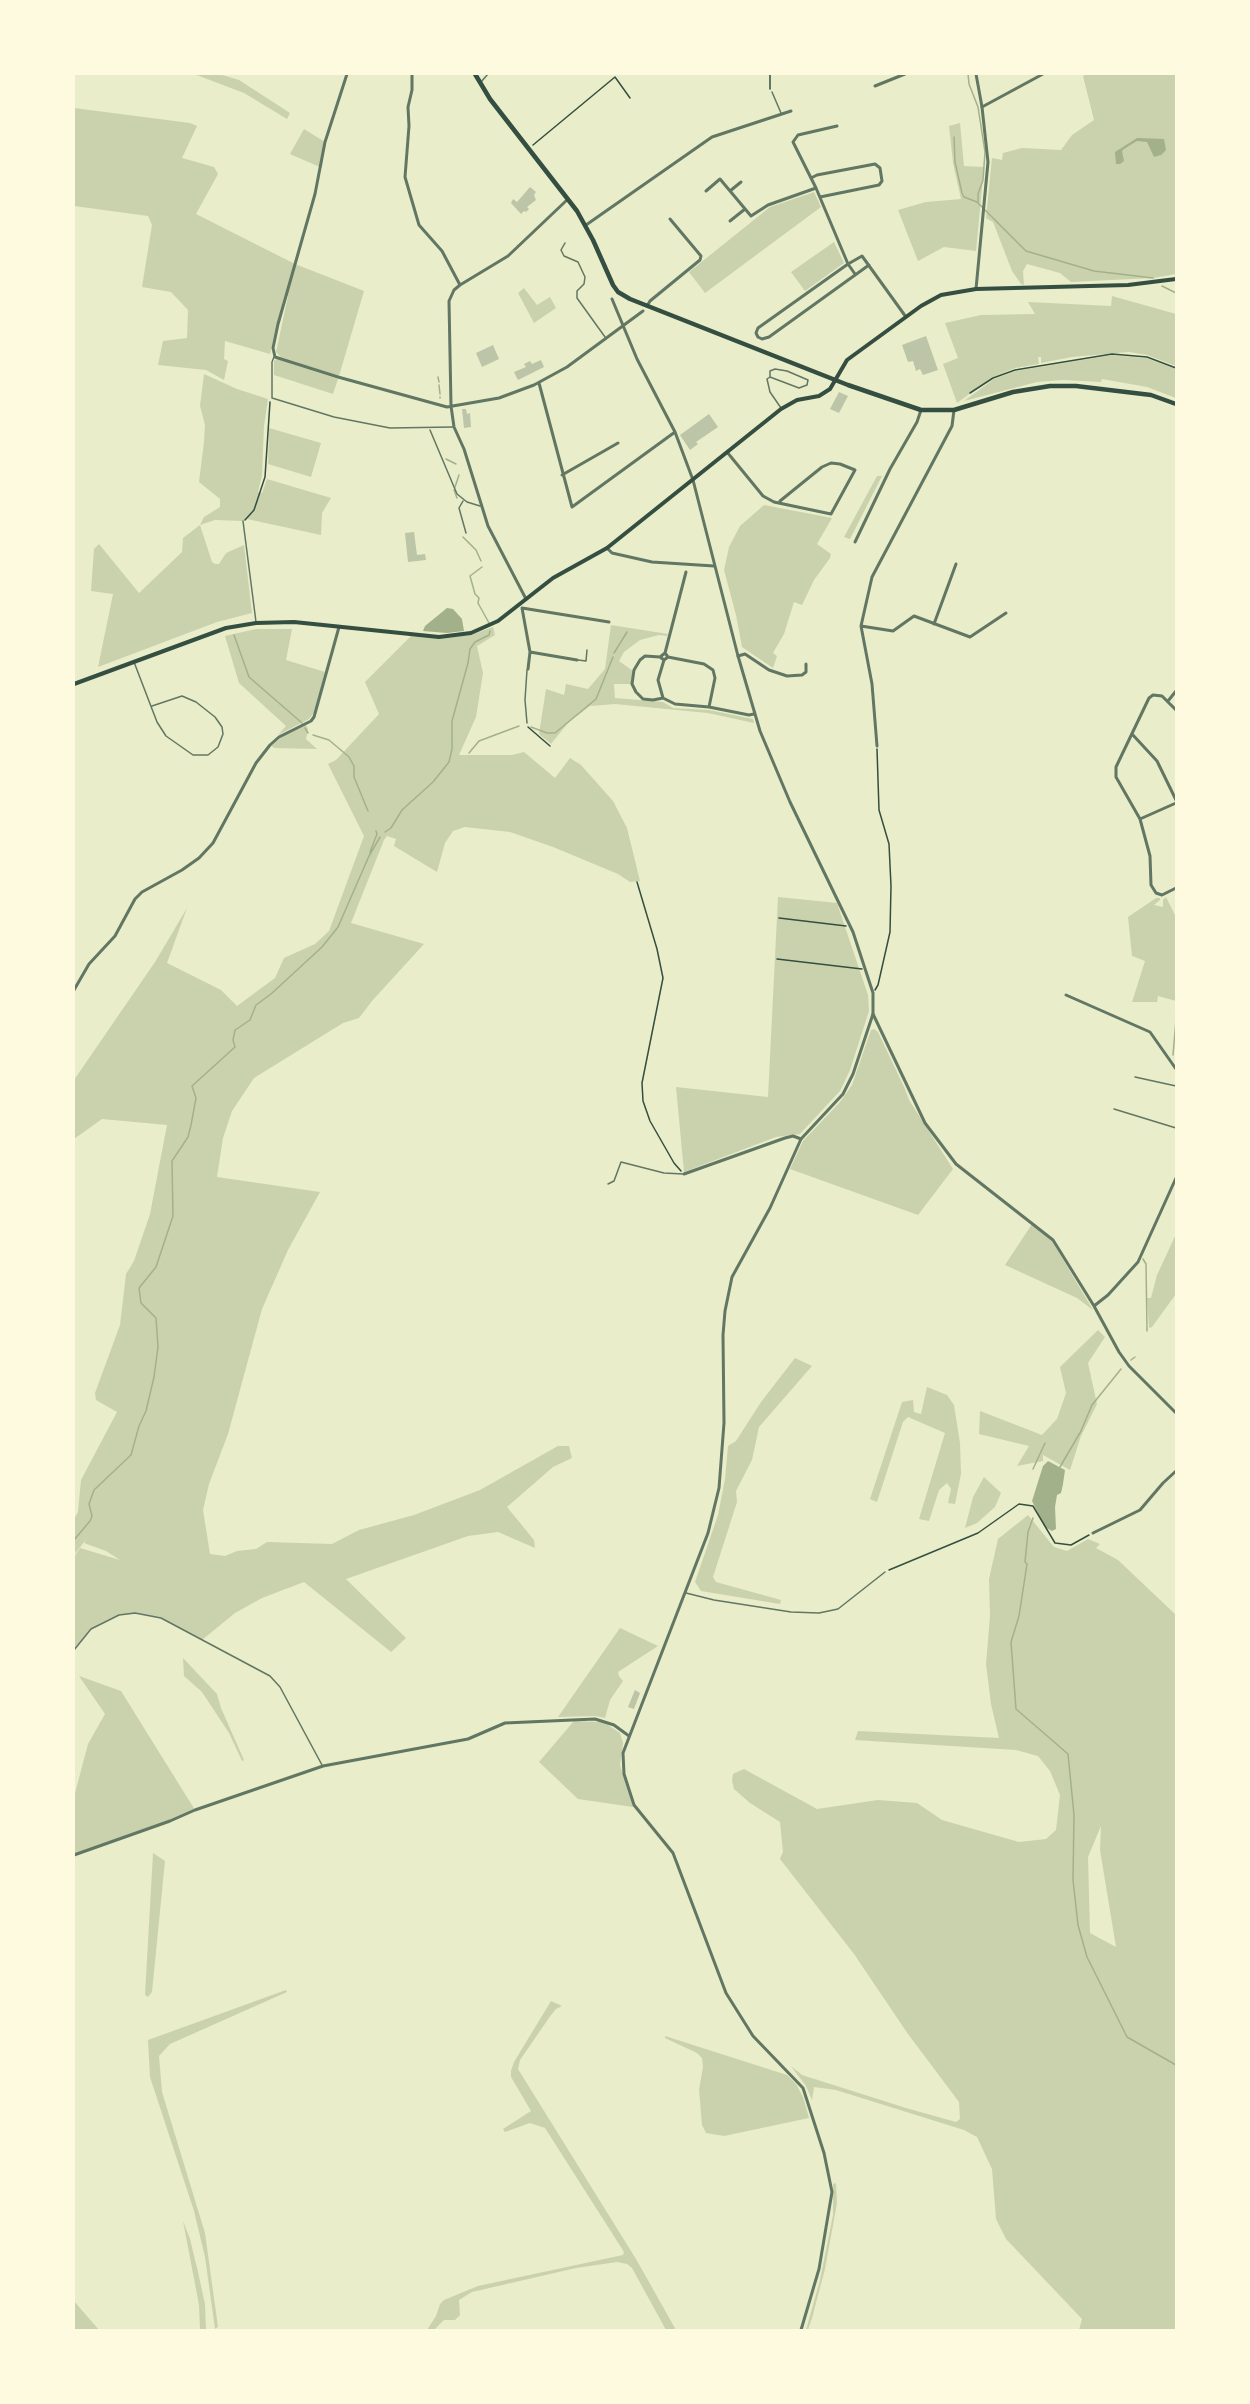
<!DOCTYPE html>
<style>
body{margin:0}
#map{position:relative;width:1250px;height:2404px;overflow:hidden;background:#e9edc9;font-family:Merriweather,serif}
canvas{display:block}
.frame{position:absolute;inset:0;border:75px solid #fefae0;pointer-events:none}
</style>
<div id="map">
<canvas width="1250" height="2404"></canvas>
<div class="frame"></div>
</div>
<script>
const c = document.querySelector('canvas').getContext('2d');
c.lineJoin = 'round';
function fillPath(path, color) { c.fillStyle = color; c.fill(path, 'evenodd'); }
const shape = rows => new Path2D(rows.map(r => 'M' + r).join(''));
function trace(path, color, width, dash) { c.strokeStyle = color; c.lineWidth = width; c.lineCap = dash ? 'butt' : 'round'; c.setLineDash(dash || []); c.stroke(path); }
fillPath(shape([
 [194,74,219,74,239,80,290,113,287,119,244,93],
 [1087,74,1176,74,1176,274,1153,278,1071,282,1060,273,1027,264,1023,271,1024,285,1021,284,1012,271,993,222,986,218,992,158,1002,160,1003,153,1022,148,1061,150,1072,135,1094,120,1083,76],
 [74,108,190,123,197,126,182,158,214,167,218,174,196,214,295,264,364,291,339,376,281,357,276,352,288,296,285,294,270,354,225,341,224,359,228,361,224,380,206,370,158,365,163,341,187,338,188,310,171,292,142,287,152,225,148,216,74,206],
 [960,123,964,166,984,167,976,251,944,247,918,261,898,210,926,202,961,199,953,163,949,126],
 [304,129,325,142,322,168,290,154],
 [814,192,821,207,705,293,689,272,770,207],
 [834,242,844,263,805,291,791,272],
 [524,288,537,305,550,297,556,308,534,323,518,293],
 [1112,296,1176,314,1176,366,1147,355,1129,352,1072,357,1041,363,1041,357,1038,357,1039,364,1015,368,993,377,957,403,943,364,958,358,945,323,981,315,1035,314,1028,302,1111,306],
 [1112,355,1146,358,1176,369,1176,398,1147,387,1102,379,1101,382,1063,380,1037,382,964,401,994,379,1016,371],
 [277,359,338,379,333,394,274,375,274,361],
 [204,374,237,389,268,399,264,426,262,475,258,492,262,493,267,479,331,498,322,513,321,535,247,519,243,521,215,520,200,525,212,562,215,564,219,564,226,553,244,545,252,613,217,622,98,667,113,594,91,591,94,549,99,544,139,593,182,552,183,538,200,525,204,517,220,507,220,499,199,482,204,442,205,425,200,406],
 [269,428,321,443,311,477,268,464],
 [877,476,882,476,850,539,844,537],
 [764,505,832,518,817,544,831,554,830,558,814,580,802,605,794,602,784,634,773,653,777,656,773,668,742,647,736,615,724,570,729,547,740,526],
 [611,625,668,634,667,636,659,635,640,640,624,652,619,661,633,671,631,684,614,684,615,698,663,702,673,708,709,710,753,719,754,723,708,713,615,704,590,706,568,723,551,744,539,734,546,689,564,695,566,684,588,689,605,669],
 [493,627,495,635,477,646,483,673,476,717,459,755,512,755,524,752,555,778,570,758,581,765,613,801,627,828,640,881,630,882,618,874,553,847,510,832,465,827,453,831,445,843,437,872,394,846,396,839,387,836,384,840,351,923,424,944,372,1001,359,1018,343,1023,254,1078,232,1111,223,1138,217,1177,320,1192,288,1250,262,1309,228,1434,209,1484,203,1510,210,1554,225,1556,237,1551,256,1549,267,1542,332,1544,359,1530,414,1515,480,1490,558,1446,569,1446,572,1458,553,1467,507,1507,534,1540,535,1548,498,1532,468,1536,346,1579,406,1638,391,1652,304,1582,262,1598,235,1613,202,1640,161,1618,135,1613,119,1615,107,1620,91,1629,74,1650,74,1557,80,1548,120,1560,106,1551,84,1543,88,1537,74,1555,74,1519,78,1512,81,1480,117,1412,96,1400,95,1393,120,1325,126,1274,134,1261,150,1214,167,1125,102,1119,74,1139,74,1080,155,962,187,908,167,963,221,990,237,1006,275,978,284,958,315,944,329,931,364,836,328,764,336,760,379,714,365,682,412,635,439,637,471,635],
 [256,629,292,629,286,660,325,672,315,711,309,719,278,735,286,726,239,683,225,636],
 [306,725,308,729,306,739,317,749,275,748,271,746,283,736],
 [778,897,837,903,868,995,869,1011,850,1070,840,1091,800,1134,776,1137,684,1172,676,1087,768,1097],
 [1166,897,1176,917,1176,1001,1158,996,1157,1002,1132,1002,1145,961,1132,956,1128,917,1156,898,1160,898,1160,900,1154,905,1163,907,1163,900],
 [874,1029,878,1032,905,1089,909,1100,953,1169,918,1215,790,1169,803,1141,840,1102,852,1085,871,1030],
 [1032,1224,1052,1241,1093,1310,1077,1298,1005,1265],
 [1176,1234,1176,1294,1152,1327,1149,1328,1147,1298,1151,1298,1157,1275],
 [1098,1330,1105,1337,1088,1363,1097,1404,1081,1436,1070,1470,1043,1455,1043,1461,1017,1466,1029,1446,979,1434,980,1411,1042,1435,1057,1419,1066,1393,1060,1367],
 [795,1358,812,1366,759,1427,752,1460,736,1491,737,1502,713,1577,716,1582,781,1600,780,1604,701,1591,695,1582,718,1515,725,1479,728,1446,736,1441,761,1402],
 [927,1387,947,1395,954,1405,960,1443,961,1474,955,1504,948,1503,951,1489,947,1483,939,1490,929,1521,919,1519,945,1433,908,1417,903,1422,877,1502,870,1499,902,1402,913,1400,914,1412,921,1414],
 [984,1477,1001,1493,995,1507,977,1523,965,1528,973,1497],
 [1028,1515,1054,1547,1067,1551,1088,1539,1100,1544,1096,1548,1118,1560,1176,1615,1176,2330,1079,2330,1082,2319,1006,2239,996,2219,992,2169,977,2137,964,2130,836,2090,814,2087,812,2100,806,2086,791,2066,802,2075,906,2108,956,2122,960,2119,959,2102,908,2034,854,1954,780,1859,783,1852,780,1822,750,1803,734,1789,732,1780,733,1774,744,1769,817,1809,878,1800,917,1803,942,1820,1019,1842,1046,1839,1056,1830,1060,1795,1050,1771,1038,1756,1016,1750,855,1740,858,1731,999,1738,991,1704,986,1664,990,1616,989,1579,998,1539],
 [1101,1826,1100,1850,1116,1947,1090,1933,1088,1857],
 [620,1628,658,1646,618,1672,619,1676,623,1681,610,1700,605,1718,595,1716,558,1717],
 [183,1658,217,1694,221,1708,244,1760,242,1761,229,1733,202,1692,184,1676],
 [79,1676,121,1691,195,1810,170,1821,74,1855,74,1797,88,1744,105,1714],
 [574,1721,600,1722,608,1725,620,1733,623,1743,620,1765,633,1807,578,1799,539,1762],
 [153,1853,165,1861,152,1992,148,1997,145,1995],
 [286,1990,287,1992,170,2044,159,2056,162,2092,205,2233,218,2327,215,2329,205,2257,194,2211,150,2077,148,2040],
 [551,2001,562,2006,556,2009,551,2015,520,2060,518,2069,636,2259,676,2330,666,2330,632,2268,627,2264,617,2262,576,2268,472,2292,459,2300,460,2315,455,2320,444,2320,434,2330,427,2330,436,2316,440,2304,444,2300,478,2286,623,2255,624,2252,545,2128,530,2123,505,2132,503,2129,531,2111,511,2077,511,2071,514,2062],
 [665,2036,787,2075,796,2084,803,2097,809,2118,724,2136,706,2133,702,2125,699,2090,703,2067,702,2058,697,2053,665,2038],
 [836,2183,837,2203,825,2269,812,2318,808,2330,806,2330,820,2280,833,2215,833,2184],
 [183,2221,190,2239,198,2272,205,2304,206,2330,200,2330,199,2305],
 [74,2301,86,2315,99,2330,74,2330]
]), '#cad2ad');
fillPath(shape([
 [1137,138,1164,139,1166,150,1161,155,1154,157,1147,142,1137,141,1124,149,1122,151,1124,161,1120,164,1116,164,1115,152],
 [447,608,453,609,462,619,464,631,447,633,423,631,425,626],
 [1048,1461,1065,1470,1063,1484,1061,1493,1057,1495,1055,1507,1056,1529,1052,1531,1045,1527,1032,1501,1043,1466]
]), '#a3b18a');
trace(shape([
 [968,74,969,84,978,107,985,152,983,180,978,194,978,202],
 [954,137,955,162,962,193,964,197,977,202,1026,251,1094,271,1153,278],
 [1162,286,1176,293],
 [438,377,439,382],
 [439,385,440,394],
 [440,398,440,397],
 [446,459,456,464],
 [455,487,459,475],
 [454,490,457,498],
 [463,537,476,550,481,561],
 [482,567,470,576,475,594,479,598,478,603,489,623],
 [234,635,249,677,302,723],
 [614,653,627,632],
 [531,727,547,733,555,733,596,699,613,657],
 [305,728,308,733],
 [313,735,329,740,349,757,354,766,354,777,368,811],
 [469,753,479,741,519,726],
 [385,832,391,828,402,810,433,782,449,762,452,749,452,721,468,663,470,649,475,642,489,635,490,631],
 [370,852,377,834,376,831],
 [1173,1055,1176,1020],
 [1143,1259,1146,1264,1147,1331],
 [1131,1360,1135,1357],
 [1060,1467,1081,1431,1092,1405,1121,1369],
 [1033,1469,1045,1443],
 [1033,1518,1028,1532,1025,1562,1027,1564,1019,1616,1011,1642,1016,1709,1068,1754,1074,1815,1073,1880,1078,1925,1087,1957,1127,2037,1176,2065],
 [74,1540,90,1521,92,1516,89,1504,94,1490,131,1455,139,1426,146,1411,154,1377,158,1347,156,1318,141,1303,139,1288,156,1267,173,1216,172,1161,188,1137,191,1125,196,1098,192,1086,235,1047,233,1040,235,1030,250,1020,256,1005,271,994,322,947,338,927,369,856,380,837]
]), '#a3b18a', 1.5);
fillPath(shape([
 [530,187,536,192,534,195,536,200,527,207,529,209,526,212,524,211,521,214,511,203,513,199,517,202],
 [926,336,938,370,923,375,920,369,916,371,913,361,908,362,902,345],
 [493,345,499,359,482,367,476,353],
 [541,360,544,367,518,380,514,372,526,367,524,364,530,361,532,364],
 [839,392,848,396,839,413,830,409],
 [462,409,466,409,467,414,470,413,471,427,464,428],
 [709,414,718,427,696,442,698,444,690,450,680,435],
 [414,532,417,555,425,554,426,560,408,562,405,533],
 [635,1690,640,1693,634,1709,628,1707]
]), '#bcc5a7');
trace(shape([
 [770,74,770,89],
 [533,145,615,77,630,98],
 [970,393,993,378,1015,370,1112,354,1147,357,1176,368],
 [245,520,254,510,265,477,270,402],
 [528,727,550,746],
 [637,882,657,949,663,978,642,1083,643,1101,650,1121,674,1163,681,1171],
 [779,918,846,926],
 [777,959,862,969],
 [875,990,878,985,890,932,891,886,889,844,879,810,877,749],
 [889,1570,978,1533,1019,1504,1033,1506,1055,1543,1071,1545,1089,1535]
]), '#344e41', 1.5);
trace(shape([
 [481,82,488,74],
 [772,92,781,113],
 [565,243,561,250,564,256,578,262,585,277,584,284,577,291,577,298,605,337],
 [274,357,272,362,272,398,334,417,390,428,453,427],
 [770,377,799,388,807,385,808,380,787,371,775,369,770,371,770,377,767,379,770,392,781,408],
 [430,430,457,494,467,502,480,506],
 [463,501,459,508,466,533],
 [243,521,256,622],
 [578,660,586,661,587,650],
 [134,662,157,722,166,736,193,755,208,755,218,747,223,734,222,727,215,717,196,702,182,696,152,706],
 [527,723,525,700,527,670],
 [1135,1077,1176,1086],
 [1114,1109,1176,1128],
 [608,1184,614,1181,621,1162,664,1173,683,1174],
 [686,1593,714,1600,791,1612,819,1613,838,1609,885,1572],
 [74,1650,91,1629,119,1615,135,1613,161,1618,270,1676,280,1687,322,1765]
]), '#617663', 1.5);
trace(shape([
 [347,74,325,142,315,194,278,324,273,348,275,357,338,377,447,407,499,398,534,385,567,367,643,311],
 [412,74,412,90,408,107,409,126,405,177,419,225,442,251,460,285],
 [976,74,982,107],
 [875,86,905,74],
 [837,126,798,135,793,142,816,188,848,264,862,256,906,317],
 [811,178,817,175,875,164,880,168,882,181,879,185,820,197],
 [706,191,720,179,751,216,768,205,816,188],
 [730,191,741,182],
 [730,221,745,209],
 [586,225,712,137,791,111],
 [855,274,848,264,758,328,756,333,758,337,762,339,769,337,869,265],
 [612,299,637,359,675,432,693,480],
 [647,306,650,301,700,260,701,256,670,219],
 [539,383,572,507,675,432],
 [727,452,763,496,774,502,831,514,855,470,840,464,831,463,822,467,780,501],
 [562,475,618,443],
 [855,542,890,469,917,422,921,410],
 [607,548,612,553,652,562,714,566],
 [526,599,488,526,464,449,454,427,451,406,449,301,454,290,460,285,508,256,568,199],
 [522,608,609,622],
 [522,608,530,652,528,669],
 [934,624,956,564],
 [861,626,893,631,914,616,970,637,1006,613],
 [530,652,577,660],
 [665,653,686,572],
 [738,656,745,654,769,670,787,676,802,675,806,672,806,664],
 [660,657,645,656,640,660,634,670,632,684,636,692,643,699,653,700,663,698,675,704,709,707,749,715,754,714],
 [668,657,665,653,660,657,664,660,668,657,704,664,713,670,715,678,709,707],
 [663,698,658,680,664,660],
 [1168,701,1176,691],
 [1176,710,1162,696,1153,695,1149,698,1116,767,1116,777,1140,819,1150,856,1151,885,1156,893,1162,895,1176,888],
 [1132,734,1157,761,1176,800],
 [877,746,872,684,861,626,872,577,952,426,954,410],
 [1140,819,1176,803],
 [74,990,89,964,115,936,135,899,142,892,182,870,199,858,213,843,256,763,270,745,279,737,311,721,314,717,339,627],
 [1066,995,1150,1032,1176,1069],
 [873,1014,925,1123,956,1164,1053,1240,1094,1306,1119,1352,1129,1366,1176,1413],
 [684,1174,785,1138,793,1136,801,1139],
 [1094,1306,1108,1295,1138,1262,1176,1178],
 [1093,1533,1140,1510,1163,1483,1176,1471]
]), '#617663', 3);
trace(shape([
 [976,289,988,162,982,107,1043,74],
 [693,480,738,656,760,731,790,802,853,932,873,993,873,1014,853,1074,843,1094,801,1139,770,1208,732,1277,725,1311,723,1335,724,1423,719,1488,708,1533,623,1753,624,1774,634,1805,673,1853,726,1993,753,2036,803,2088,824,2153,832,2192,819,2269,801,2330],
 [74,1855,170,1821,195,1810,323,1766,468,1739,505,1723,595,1719,614,1725,629,1736]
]), '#617663', 3);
trace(shape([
 [74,684,226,628,256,623,294,622,439,637,471,633,498,621,553,578,607,548,781,409,797,400,819,396,830,389,847,360,921,306,941,295,976,289,1128,285,1176,279]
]), '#344e41', 4);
trace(shape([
 [475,74,490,99,577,211,593,240,613,285,618,292,630,299,848,385,921,410,954,410,1013,392,1050,386,1076,386,1151,395,1176,404]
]), '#344e41', 4.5);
</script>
